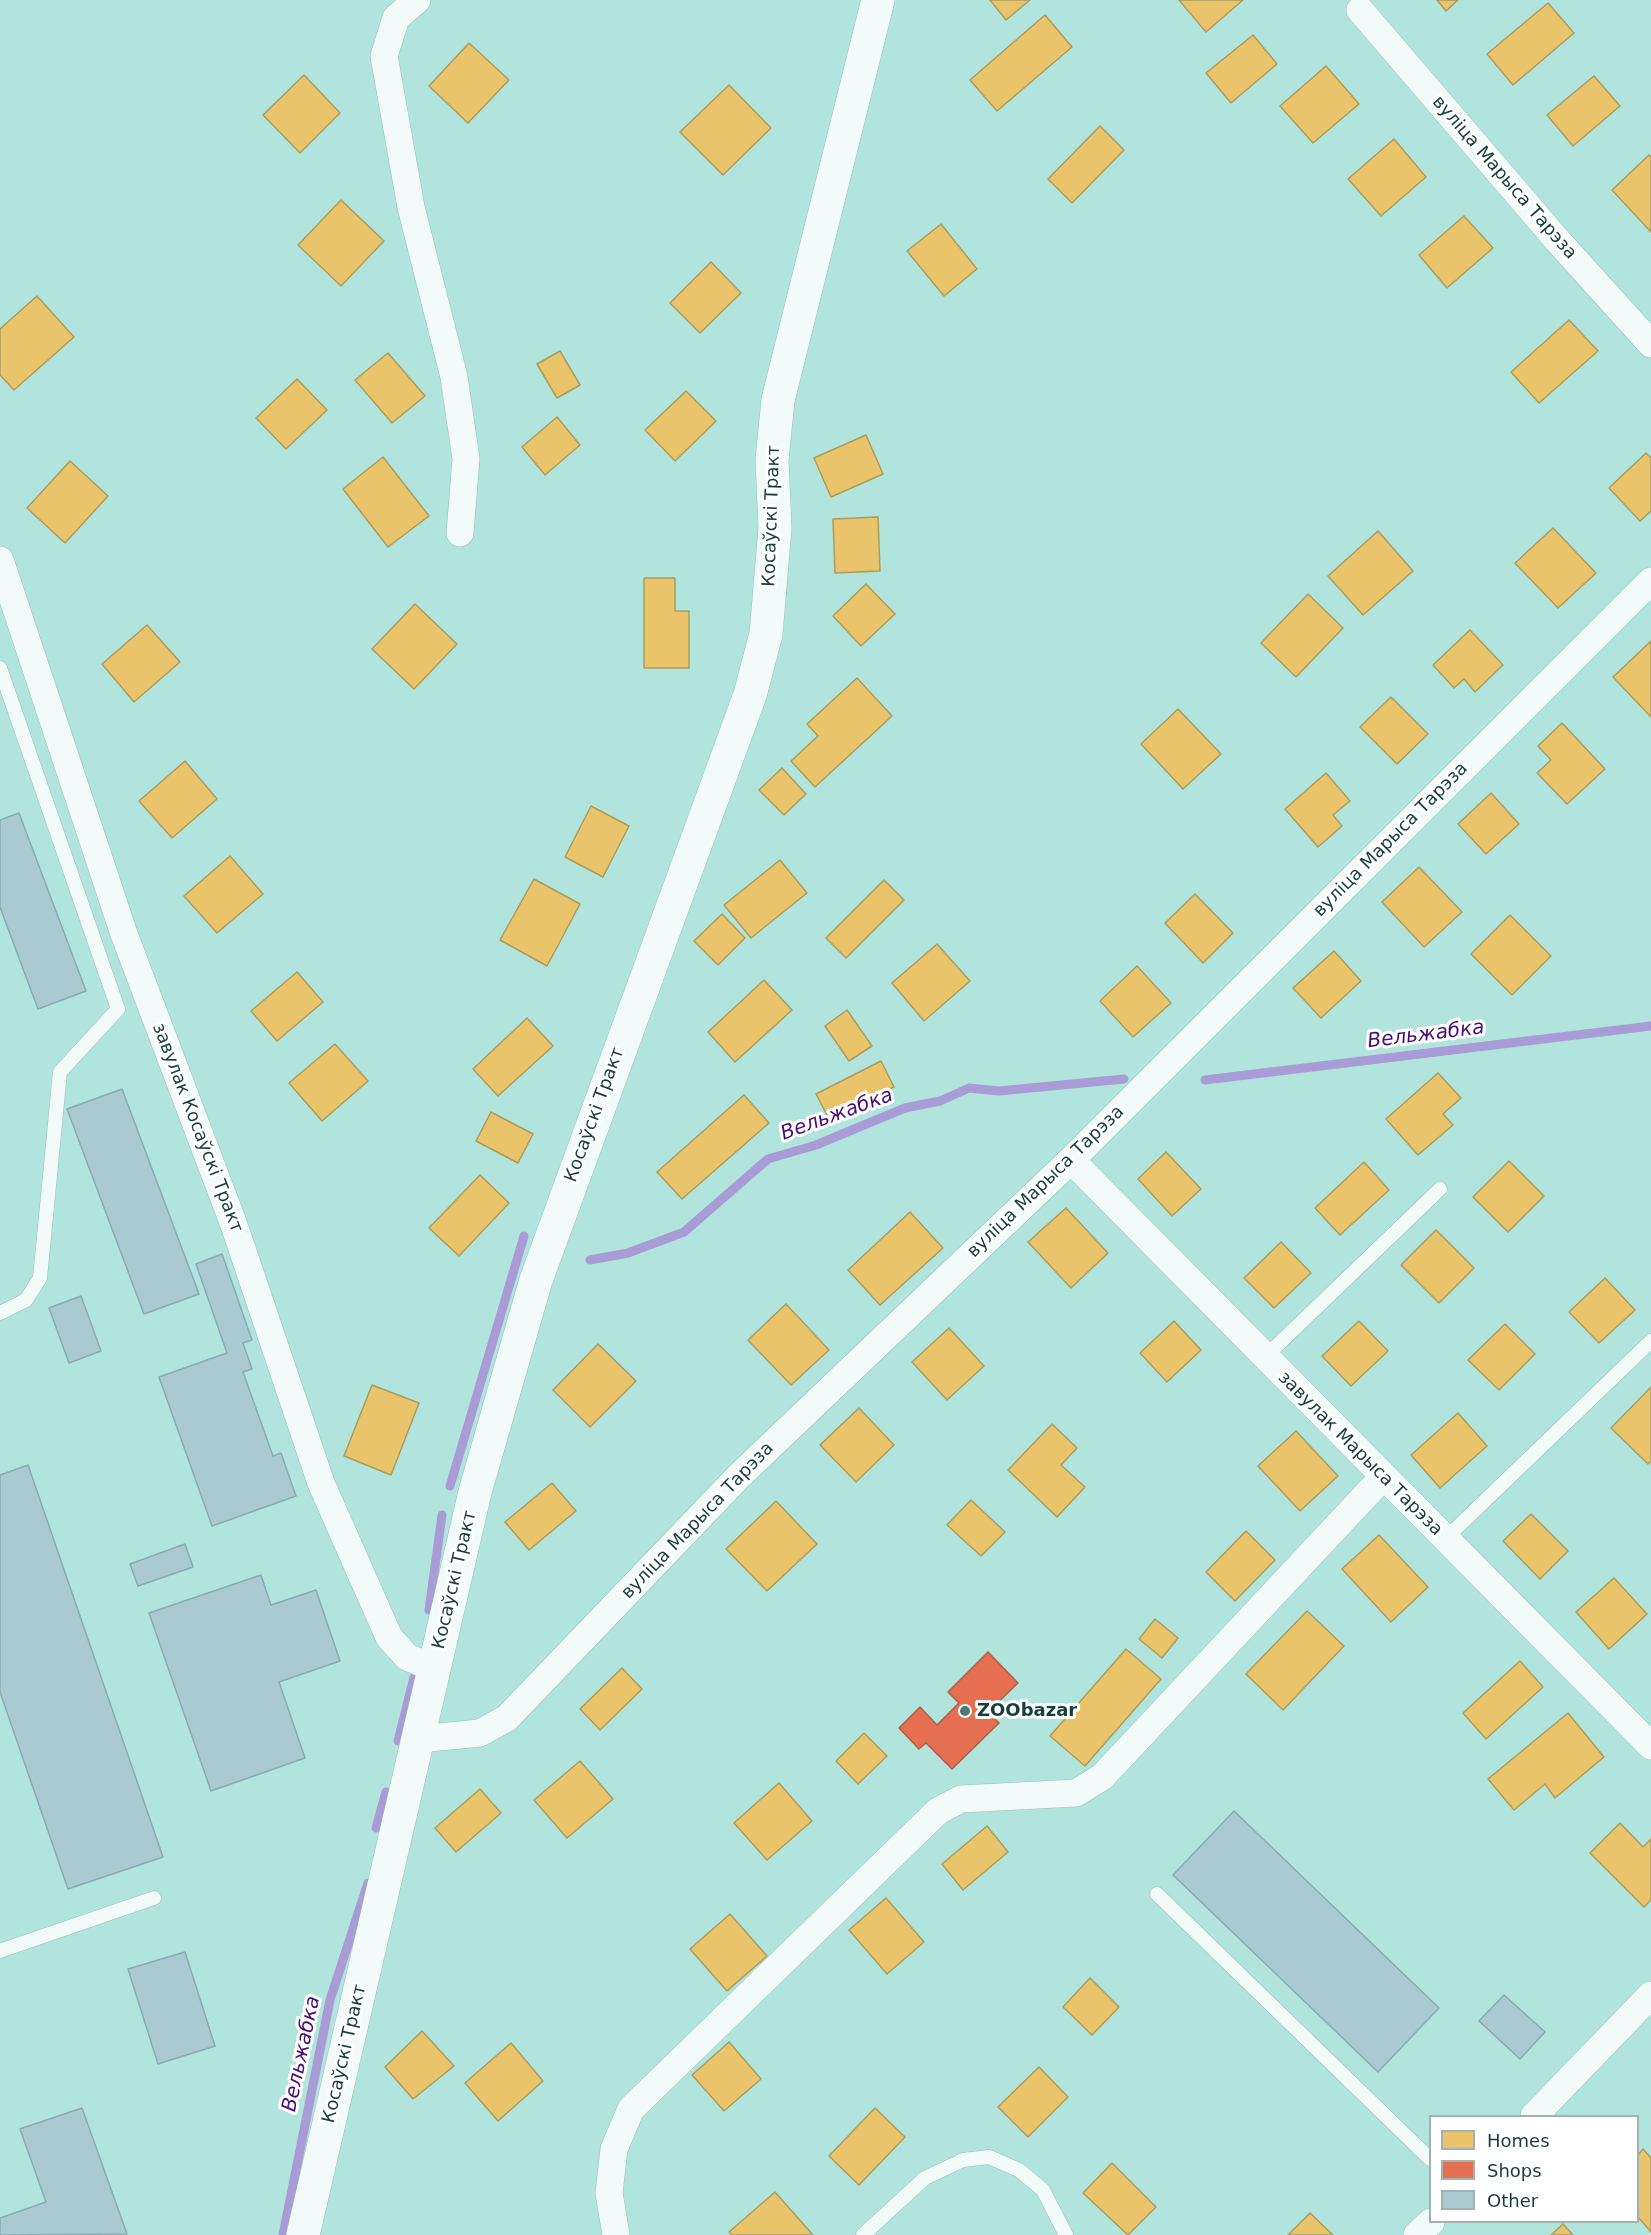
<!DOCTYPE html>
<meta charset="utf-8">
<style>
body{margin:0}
#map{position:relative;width:1651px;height:2235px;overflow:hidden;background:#b2e4de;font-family:"DejaVu Sans",sans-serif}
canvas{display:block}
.legend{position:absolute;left:1429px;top:2115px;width:210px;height:108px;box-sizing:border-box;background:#fff;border:2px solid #a2b2b0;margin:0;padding:8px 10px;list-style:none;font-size:18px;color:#173e3a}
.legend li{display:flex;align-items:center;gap:12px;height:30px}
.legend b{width:30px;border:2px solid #a2b2b0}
</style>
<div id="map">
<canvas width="1651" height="2235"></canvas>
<ul class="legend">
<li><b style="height:16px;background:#e9c46a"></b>Homes</li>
<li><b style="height:16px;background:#e76f51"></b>Shops</li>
<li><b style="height:16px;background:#a8cad0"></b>Other</li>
</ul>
</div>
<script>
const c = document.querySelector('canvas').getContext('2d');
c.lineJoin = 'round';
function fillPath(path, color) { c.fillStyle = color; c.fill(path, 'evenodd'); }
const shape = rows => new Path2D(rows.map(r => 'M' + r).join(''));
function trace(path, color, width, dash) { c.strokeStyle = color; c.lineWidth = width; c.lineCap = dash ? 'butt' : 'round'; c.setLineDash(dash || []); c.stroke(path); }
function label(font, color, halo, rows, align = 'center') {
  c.font = font + ' "DejaVu Sans",sans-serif'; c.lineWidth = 6; c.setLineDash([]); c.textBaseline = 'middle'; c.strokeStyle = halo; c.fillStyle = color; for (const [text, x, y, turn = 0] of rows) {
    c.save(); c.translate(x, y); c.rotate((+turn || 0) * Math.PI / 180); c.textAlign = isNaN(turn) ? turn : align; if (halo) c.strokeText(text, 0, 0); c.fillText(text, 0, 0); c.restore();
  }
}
const homes = shape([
 [990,0,1030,0,1006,20,990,0],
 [1179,0,1243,0,1206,32,1179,0],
 [1437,0,1458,0,1446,11,1437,0],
 [1548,3,1574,33,1513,85,1487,54,1548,3],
 [1045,15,1072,47,997,111,970,80,1045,15],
 [1253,35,1277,64,1231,103,1206,73,1253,35],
 [469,43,509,80,468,123,429,86,469,43],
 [1326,66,1359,104,1313,143,1280,106,1326,66],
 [304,75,340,113,300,153,263,115,304,75],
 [1594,76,1620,106,1573,146,1547,115,1594,76],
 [729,85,771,128,723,175,680,132,729,85],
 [1100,126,1124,150,1072,203,1048,179,1100,126],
 [1394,139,1426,177,1381,216,1348,179,1394,139],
 [1649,155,1651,157,1651,232,1612,190,1649,155],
 [341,200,384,241,341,286,298,245,341,200],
 [1464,216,1493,248,1447,288,1419,255,1464,216],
 [941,224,977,269,944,296,907,251,941,224],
 [711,262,741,293,700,333,670,303,711,262],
 [37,296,74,337,14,390,0,375,0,329,37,296],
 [1569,320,1598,351,1539,403,1511,372,1569,320],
 [560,351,580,385,557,398,537,364,560,351],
 [388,353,425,396,392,423,355,380,388,353],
 [297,379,327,410,286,449,256,418,297,379],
 [686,391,716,421,675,461,645,430,686,391],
 [557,417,580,445,545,475,522,447,557,417],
 [866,435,883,474,831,497,814,458,866,435],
 [1646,453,1651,458,1651,511,1640,521,1609,488,1646,453],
 [383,457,429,516,388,547,343,489,383,457],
 [70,461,108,496,65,543,27,508,70,461],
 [878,517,880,571,835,573,833,519,878,517],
 [1553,528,1596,573,1558,608,1515,563,1553,528],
 [1378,531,1413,571,1363,615,1328,576,1378,531],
 [644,578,675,578,675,611,689,611,689,668,644,668,644,578],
 [866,584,895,614,861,646,833,616,866,584],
 [1308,594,1343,628,1296,677,1261,643,1308,594],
 [415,604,457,644,414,689,372,649,415,604],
 [147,625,180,662,134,702,102,664,147,625],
 [1470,630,1503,665,1475,692,1464,679,1454,688,1433,665,1470,630],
 [1651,641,1651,717,1613,677,1651,641],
 [857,678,892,716,815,787,791,761,818,736,807,724,857,678],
 [1391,697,1428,734,1397,764,1360,727,1391,697],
 [1178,709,1221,754,1183,789,1141,744,1178,709],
 [1562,723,1605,769,1567,804,1537,773,1551,760,1538,746,1562,723],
 [185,761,217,799,172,838,139,801,185,761],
 [782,768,806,794,784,815,759,790,782,768],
 [1326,773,1350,801,1333,815,1342,826,1318,847,1285,809,1326,773],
 [1491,793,1519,824,1486,854,1458,824,1491,793],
 [591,806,629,826,603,877,565,857,591,806],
 [230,856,263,894,217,933,184,896,230,856],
 [780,860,807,893,751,938,724,905,780,860],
 [1419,867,1462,912,1424,947,1382,902,1419,867],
 [534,879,580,904,547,966,500,940,534,879],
 [884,880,904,900,846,958,826,938,884,880],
 [1195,894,1233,933,1203,963,1165,923,1195,894],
 [722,914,745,938,718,965,694,941,722,914],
 [1510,915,1551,956,1512,995,1471,954,1510,915],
 [937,944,970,981,924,1021,892,983,937,944],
 [1334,951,1361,981,1321,1018,1293,988,1334,951],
 [1137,966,1171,1003,1133,1037,1100,1001,1137,966],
 [297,972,323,1002,277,1041,251,1011,297,972],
 [764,980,792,1010,735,1062,708,1032,764,980],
 [847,1010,872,1046,849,1061,825,1026,847,1010],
 [527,1018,553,1046,498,1096,473,1069,527,1018],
 [335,1044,368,1081,322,1121,289,1083,335,1044],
 [881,1061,894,1087,829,1119,816,1094,881,1061],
 [1438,1073,1461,1098,1443,1114,1453,1125,1418,1155,1386,1119,1438,1073],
 [744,1095,769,1123,682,1199,657,1172,744,1095],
 [491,1112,533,1134,518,1163,476,1141,491,1112],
 [1166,1152,1201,1189,1172,1216,1138,1179,1166,1152],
 [1509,1161,1544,1196,1508,1232,1473,1197,1509,1161],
 [1364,1162,1389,1190,1340,1235,1315,1208,1364,1162],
 [480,1175,509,1203,459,1256,429,1228,480,1175],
 [1066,1208,1108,1253,1071,1288,1028,1242,1066,1208],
 [910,1212,943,1248,880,1305,848,1270,910,1212],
 [1436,1230,1474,1268,1439,1303,1401,1265,1436,1230],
 [1281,1242,1311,1273,1274,1308,1244,1278,1281,1242],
 [1605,1278,1635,1310,1599,1343,1569,1312,1605,1278],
 [786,1304,829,1350,791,1385,748,1340,786,1304],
 [1174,1321,1201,1350,1167,1382,1140,1353,1174,1321],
 [1359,1321,1388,1351,1351,1386,1322,1356,1359,1321],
 [1505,1324,1535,1354,1499,1390,1468,1360,1505,1324],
 [949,1328,984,1366,947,1400,912,1362,949,1328],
 [598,1344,636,1381,590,1427,553,1390,598,1344],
 [372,1385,419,1403,391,1475,344,1456,372,1385],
 [1651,1387,1651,1461,1648,1464,1611,1428,1651,1387],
 [859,1408,894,1445,856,1482,820,1445,859,1408],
 [1458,1413,1487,1446,1440,1488,1411,1455,1458,1413],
 [1052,1424,1077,1448,1061,1465,1085,1487,1057,1517,1008,1470,1052,1424],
 [1296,1431,1338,1476,1300,1511,1258,1466,1296,1431],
 [552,1483,576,1511,529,1550,505,1522,552,1483],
 [971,1500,1005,1532,981,1556,947,1525,971,1500],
 [776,1501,817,1544,767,1591,726,1549,776,1501],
 [1531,1514,1568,1551,1540,1579,1503,1541,1531,1514],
 [1246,1531,1275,1560,1235,1601,1206,1572,1246,1531],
 [1379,1535,1428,1587,1391,1622,1342,1569,1379,1535],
 [1614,1578,1647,1614,1609,1649,1576,1612,1614,1578],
 [1307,1611,1344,1646,1283,1710,1246,1674,1307,1611],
 [1155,1619,1178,1638,1162,1658,1139,1639,1155,1619],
 [1126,1649,1161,1679,1085,1766,1050,1736,1126,1649],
 [1520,1661,1543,1687,1486,1739,1463,1713,1520,1661],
 [622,1668,642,1689,600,1730,580,1709,622,1668],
 [1568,1713,1604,1757,1555,1798,1545,1784,1514,1810,1488,1779,1568,1713],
 [864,1733,887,1756,858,1784,836,1761,864,1733],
 [580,1761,613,1799,567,1838,534,1800,580,1761],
 [779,1783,812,1821,767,1860,734,1823,779,1783],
 [480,1789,501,1813,456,1852,435,1828,480,1789],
 [1620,1823,1643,1847,1651,1839,1651,1900,1644,1907,1590,1853,1620,1823],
 [987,1826,1008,1852,963,1890,942,1864,987,1826],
 [886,1898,924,1942,887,1974,849,1930,886,1898],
 [730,1914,767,1956,727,1991,690,1949,730,1914],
 [1090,1978,1119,2007,1092,2035,1063,2007,1090,1978],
 [422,2031,454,2066,413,2099,385,2067,422,2031],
 [729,2042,761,2079,724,2111,692,2075,729,2042],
 [511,2043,543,2081,498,2121,465,2083,511,2043],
 [1039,2067,1068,2097,1028,2137,998,2107,1039,2067],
 [875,2108,905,2137,859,2185,829,2156,875,2108],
 [1643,2149,1651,2158,1651,2232,1638,2217,1638,2155,1643,2149],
 [1112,2163,1156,2207,1128,2235,1083,2193,1112,2163],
 [775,2192,813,2235,732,2235,729,2232,775,2192],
 [1310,2213,1333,2235,1288,2235,1310,2213],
 [1563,2224,1573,2235,1551,2235,1563,2224]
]);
fillPath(homes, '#e9c46a');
trace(homes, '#aa9c5c', 1.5);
const shops = shape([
 [988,1652,1018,1683,988,1712,999,1723,952,1769,926,1743,919,1749,899,1728,920,1707,937,1725,959,1703,948,1692,988,1652]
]);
fillPath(shops, '#e76f51');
trace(shops, '#a9604a', 1.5);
trace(shape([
 [1205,1080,1651,1026],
 [590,1260,628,1253,684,1232,768,1159,816,1145,905,1108,940,1101,969,1088,999,1091,1124,1079],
 [450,1486,524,1236],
 [429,1610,442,1515],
 [398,1741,414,1677],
 [376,1828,386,1792],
 [283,2235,330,2000,368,1883]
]), '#a99bd5', 9);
const building = shape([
 [19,813,86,991,38,1009,0,907,0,820,19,813],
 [122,1089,199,1294,144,1314,67,1109,122,1089],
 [222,1254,252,1340,243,1343,252,1369,243,1372,273,1456,281,1453,296,1496,212,1526,159,1377,227,1353,196,1264,222,1254],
 [81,1296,101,1351,69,1363,49,1308,81,1296],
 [28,1465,163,1857,68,1889,0,1692,0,1475,28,1465],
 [185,1544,193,1567,138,1586,130,1564,185,1544],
 [261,1575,271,1605,316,1590,340,1661,279,1682,305,1758,211,1791,149,1613,261,1575],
 [1234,1811,1439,2008,1378,2072,1173,1875,1234,1811],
 [185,1952,215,2046,158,2064,128,1969,185,1952],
 [1504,1995,1545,2032,1520,2059,1479,2021,1504,1995],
 [82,2108,127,2234,0,2235,0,2218,46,2202,20,2129,82,2108]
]);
fillPath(building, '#a8cad0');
trace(building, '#89aab0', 1.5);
const lane = shape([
 [0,668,118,1009,60,1072,40,1278,26,1300,0,1313],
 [1265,1357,1440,1189],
 [1444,1540,1651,1341],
 [1157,1894,1430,2159],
 [0,1951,154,1898],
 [863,2235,925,2178,963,2160,989,2157,1019,2170,1043,2190,1066,2235]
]);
const street = shape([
 [417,0,396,18,384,56,411,207,454,377,466,459,460,533],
 [1360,10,1558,241,1651,344],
 [0,560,124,934,234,1225,321,1483,389,1637,407,1657,436,1669],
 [1071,1160,1651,1746],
 [419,1739,480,1733,507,1718,739,1476,1071,1160,1651,581],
 [1534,2116,1651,1995],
 [616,2235,609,2193,614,2149,631,2109,938,1811,961,1799,1076,1793,1102,1777,1383,1477],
 [1417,2235,1431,2222]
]);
const secondary = shape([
 [303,2235,475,1492,536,1280,750,695,766,634,775,528,772,460,778,400,878,0]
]);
trace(lane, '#97bfba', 15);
trace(street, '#97bfba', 28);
trace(secondary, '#97bfba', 34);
trace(lane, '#f3fbfa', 14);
trace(street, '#f3fbfa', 27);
trace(secondary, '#f3fbfa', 33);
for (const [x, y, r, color] of [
 [965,1711,6,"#4d7873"]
]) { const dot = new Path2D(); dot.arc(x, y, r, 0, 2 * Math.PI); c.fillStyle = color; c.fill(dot); trace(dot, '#fff', 2); }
label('18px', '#173e3a', '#fff', [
 ["вуліца Марыса Тарэза",1504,178,49],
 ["Косаўскі Тракт",772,516,-88],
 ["вуліца Марыса Тарэза",1391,840,-45],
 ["Косаўскі Тракт",595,1115,-70],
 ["завулак Косаўскі Тракт",197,1128,69],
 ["вуліца Марыса Тарэза",1046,1182,-44],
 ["завулак Марыса Тарэза",1360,1454,45],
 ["вуліца Марыса Тарэза",698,1521,-46],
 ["Косаўскі Тракт",455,1580,-77],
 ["Косаўскі Тракт",345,2054,-77]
]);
label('bold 18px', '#173e3a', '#fff', [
 ["ZOObazar",977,1711]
], 'left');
label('italic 20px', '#4a0c75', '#fff', [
 ["Вельжабка",1426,1035,-7],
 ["Вельжабка",837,1115,-20],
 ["Вельжабка",302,2054,-78]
]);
</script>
